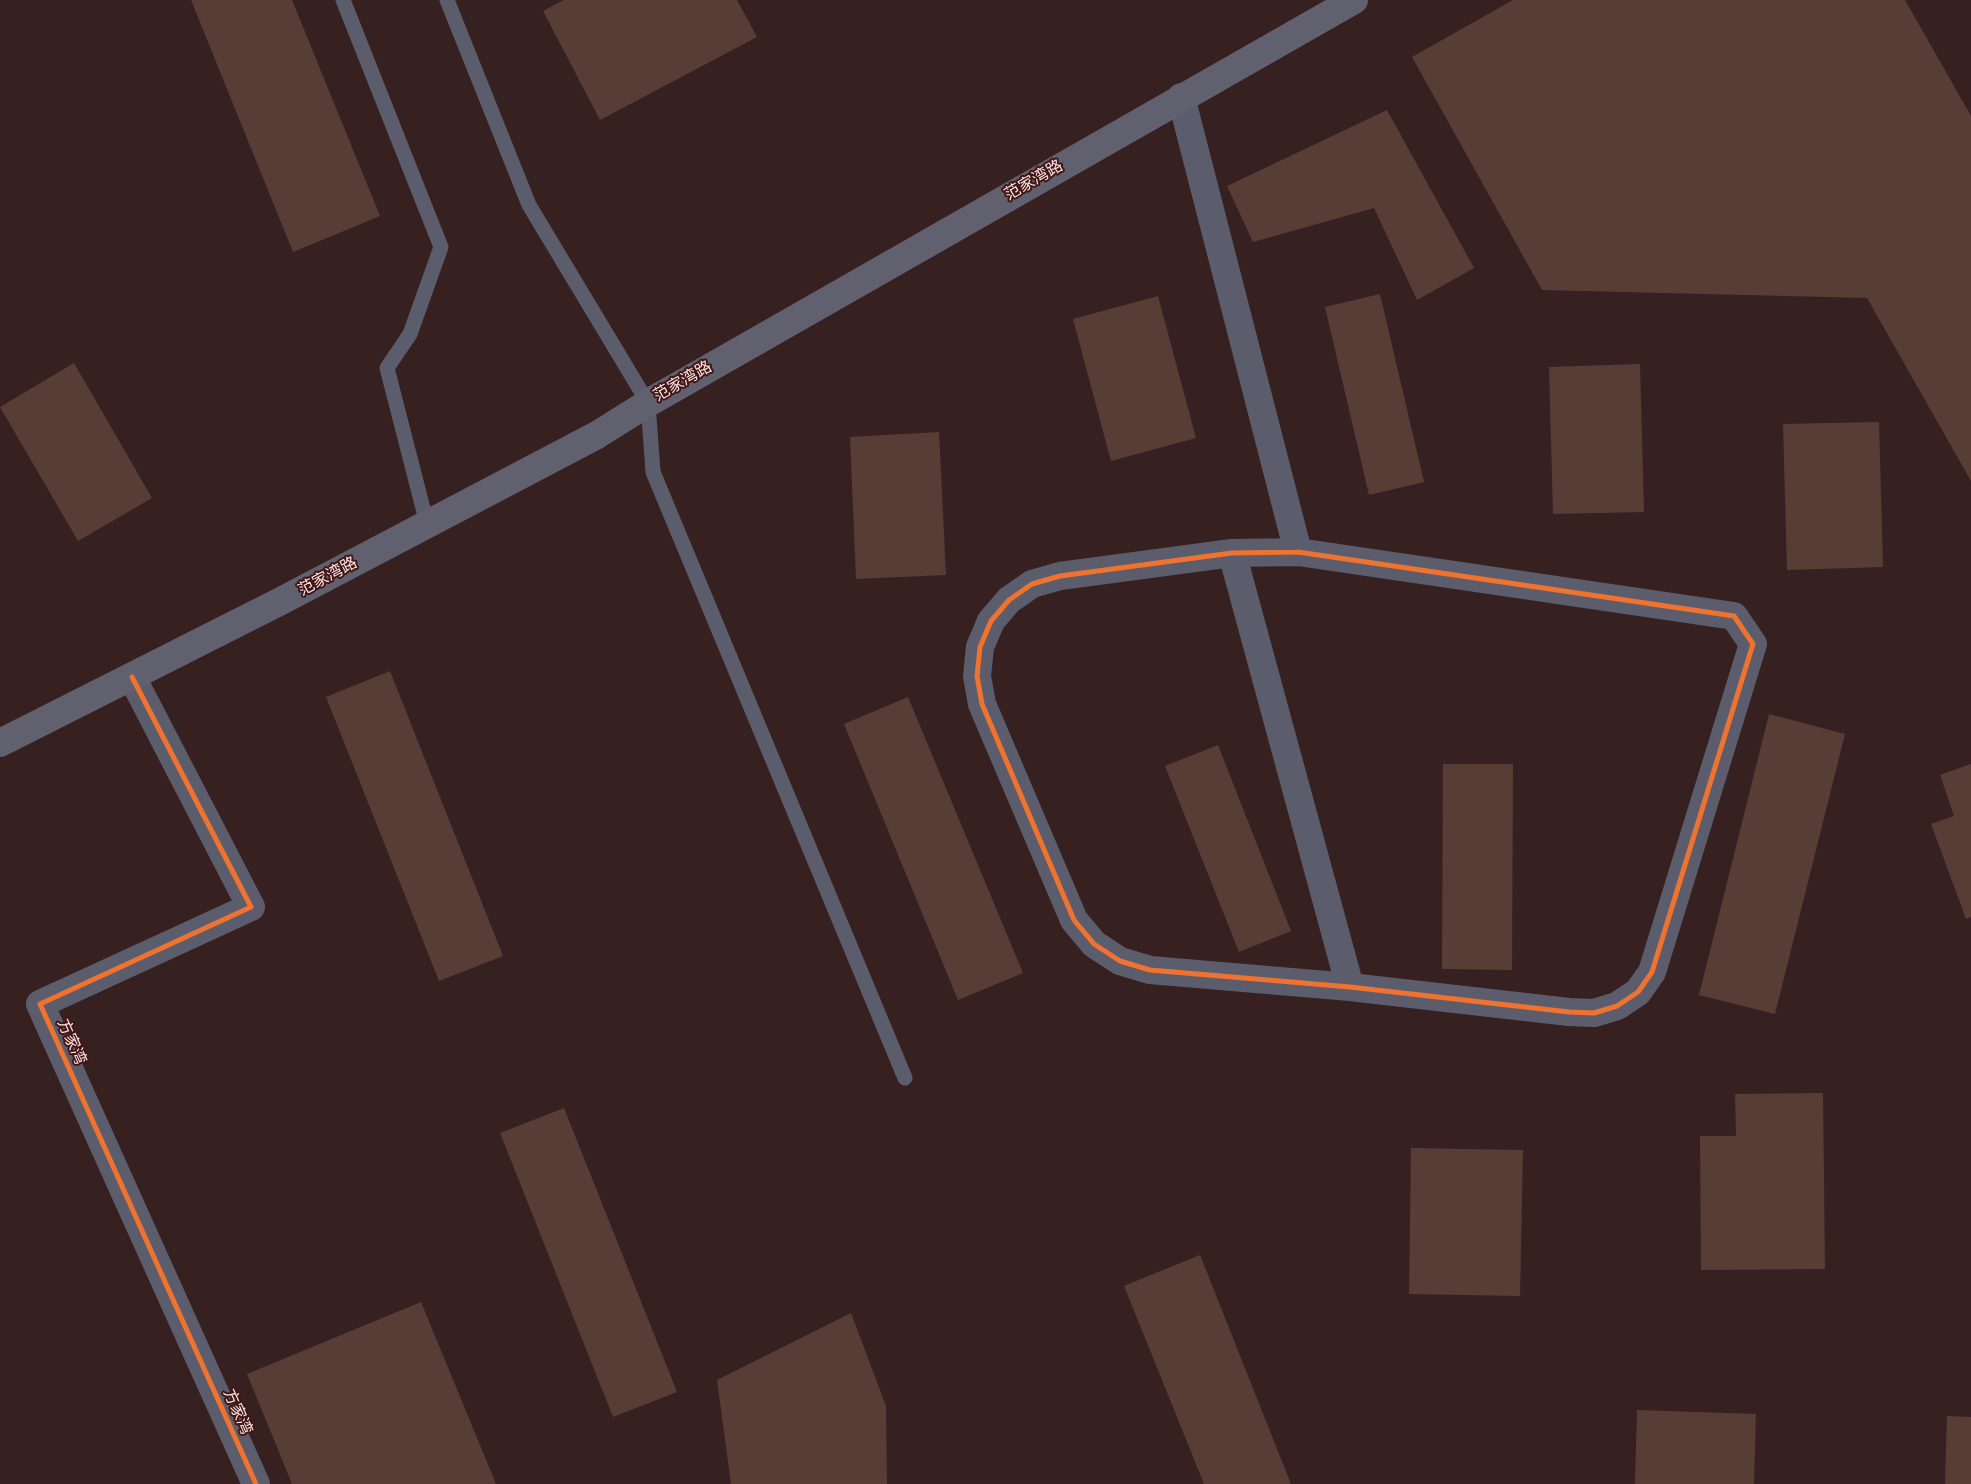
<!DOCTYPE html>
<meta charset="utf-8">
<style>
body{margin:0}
canvas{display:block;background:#372020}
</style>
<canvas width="1971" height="1484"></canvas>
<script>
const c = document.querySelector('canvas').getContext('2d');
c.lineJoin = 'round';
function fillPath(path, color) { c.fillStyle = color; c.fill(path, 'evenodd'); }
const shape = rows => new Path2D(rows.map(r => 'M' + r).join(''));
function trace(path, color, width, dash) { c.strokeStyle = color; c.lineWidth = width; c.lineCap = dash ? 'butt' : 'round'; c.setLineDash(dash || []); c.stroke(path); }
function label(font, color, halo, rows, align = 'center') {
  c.font = font + ' "DejaVu Sans","Noto Sans SC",sans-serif'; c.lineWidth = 4; c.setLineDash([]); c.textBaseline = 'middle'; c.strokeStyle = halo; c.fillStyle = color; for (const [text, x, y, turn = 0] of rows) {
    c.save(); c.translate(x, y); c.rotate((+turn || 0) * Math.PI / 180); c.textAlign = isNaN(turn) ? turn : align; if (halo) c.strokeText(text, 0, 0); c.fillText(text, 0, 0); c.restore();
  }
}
fillPath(shape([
 [191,0,292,0,380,216,293,252],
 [564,0,737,0,757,37,600,120,543,11],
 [1513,0,1905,0,1971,116,1971,481,1867,298,1542,290,1412,57],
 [1387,110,1474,268,1417,300,1374,208,1253,242,1227,186],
 [1380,294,1424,482,1369,495,1325,307],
 [1158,296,1196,438,1111,461,1073,319],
 [74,363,152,498,78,541,0,407],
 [1640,364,1644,512,1553,514,1549,367],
 [1879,422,1883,567,1787,570,1783,424],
 [939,432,946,575,856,579,850,437],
 [390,671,503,956,439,981,326,697],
 [908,697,1023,973,958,1000,844,724],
 [1769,714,1845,734,1775,1014,1699,995],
 [1218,745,1291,931,1239,952,1165,766],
 [1443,764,1513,764,1512,970,1442,969],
 [1971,764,1971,917,1966,919,1931,824,1954,816,1940,775],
 [1823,1093,1825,1269,1701,1270,1700,1136,1736,1136,1735,1094],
 [564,1108,677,1392,613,1417,500,1133],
 [1411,1148,1523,1150,1520,1296,1409,1294],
 [1200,1255,1291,1484,1204,1484,1124,1286],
 [421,1302,496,1484,292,1484,247,1374],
 [851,1313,886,1406,887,1484,731,1484,717,1380],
 [1637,1410,1756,1414,1754,1484,1635,1484],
 [1947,1416,1971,1417,1971,1484,1945,1484]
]), '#573d36');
trace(shape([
 [343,0,441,247,410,334,387,368,427,524],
 [447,0,529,205,648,403,653,472,905,1078]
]), '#5c5d6c', 15);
trace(shape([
 [1181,97,1298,552],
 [1298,552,1734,616,1753,644,1652,972,1638,992,1617,1006,1594,1013,1569,1012,1350,987,1150,970,1120,961,1094,944,1074,920,982,704,977,676,980,647,991,621,1009,600,1032,584,1060,576,1232,553,1298,552],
 [1232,553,1350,987],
 [132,677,251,907,40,1004,256,1484]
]), '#5c5d6c', 28);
trace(shape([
 [0,743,281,601,597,435,648,403,1354,0]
]), '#60606f', 28);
trace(shape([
 [1298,552,1734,616,1753,644,1652,972,1638,992,1617,1006,1594,1013,1569,1012,1350,987,1150,970,1120,961,1094,944,1074,920,982,704,977,676,980,647,991,621,1009,600,1032,584,1060,576,1232,553,1298,552],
 [132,677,251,907,40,1004,256,1484]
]), '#ef722f', 5);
label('16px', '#fce3e2', '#411617', [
 ["范家湾路",1034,181,-30],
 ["范家湾路",683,382,-30],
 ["范家湾路",328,577,-28],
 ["方家湾",71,1042,66],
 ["方家湾",237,1412,66]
]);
</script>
